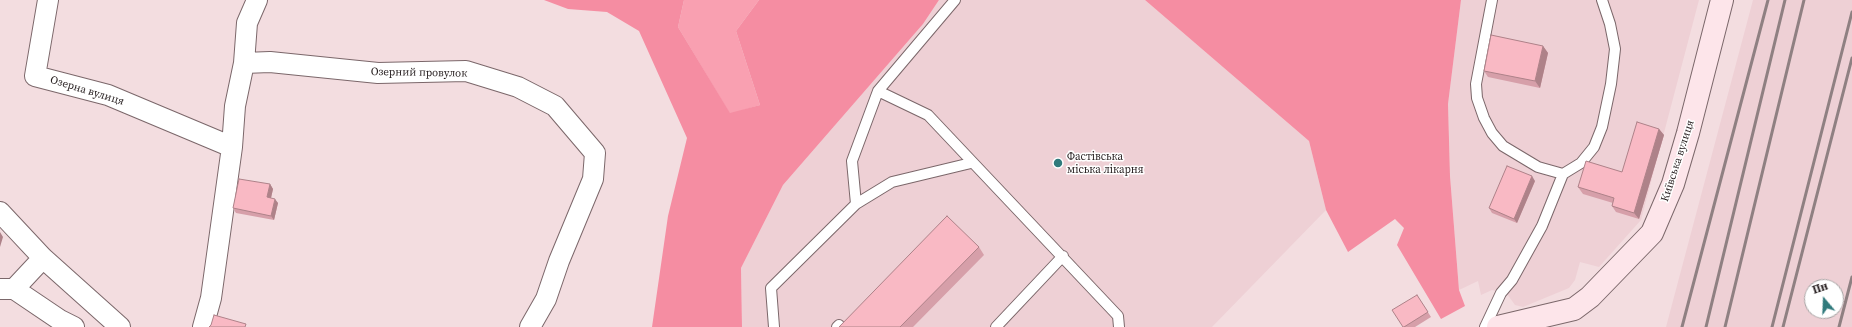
<!DOCTYPE html>
<meta charset="utf-8">
<style>
body{margin:0}
#map{position:relative;width:1852px;height:327px;overflow:hidden;background:#f3dde0;font-family:"Source Serif 4",serif}
canvas{display:block}
.north{position:absolute;left:1804px;top:279px;width:40px;height:40px;box-sizing:border-box;background:#fff;border:1px solid #a7a4a4;border-radius:50%;rotate:341deg;font-size:11px;font-weight:700;line-height:16px;text-align:center;color:#231b1c}
.north::after{content:'';display:block;margin:auto;width:14px;height:18px;background:#307a7c;clip-path:polygon(50% 0,100% 100%,50% 72%,0 100%)}
</style>
<div id="map">
<canvas width="1852" height="327"></canvas>
<div class="north">Пн</div>
</div>
<script>
const c = document.querySelector('canvas').getContext('2d');
c.lineJoin = 'round';
function fillPath(path, color) { c.fillStyle = color; c.fill(path, 'evenodd'); }
const shape = rows => new Path2D(rows.map(r => 'M' + r).join(''));
function trace(path, color, width, dash) { c.strokeStyle = color; c.lineWidth = width; c.lineCap = dash ? 'butt' : 'round'; c.setLineDash(dash || []); c.stroke(path); }
function label(font, color, halo, rows, align = 'center') {
  c.font = font + ' "Source Serif 4",serif'; c.lineWidth = 3; c.setLineDash([]); c.textBaseline = 'middle'; c.strokeStyle = halo; c.fillStyle = color; for (const [text, x, y, turn = 0] of rows) {
    c.save(); c.translate(x, y); c.rotate((+turn || 0) * Math.PI / 180); c.textAlign = isNaN(turn) ? turn : align; if (halo) c.strokeText(text, 0, 0); c.fillText(text, 0, 0); c.restore();
  }
}
fillPath(shape([
 [939,0,1145,0,1309,141,1326,210,1212,327,742,327,741,268,783,185,923,24],
 [1461,0,1699,0,1641,220,1599,267,1580,262,1575,280,1569,288,1523,307,1515,305,1507,294,1492,290,1481,295,1478,281,1459,290,1450,176,1448,104],
 [1753,0,1852,0,1852,327,1666,327],
 [1812,287,1836,287,1836,311,1812,311]
]), '#eed0d5');
fillPath(shape([
 [684,0,759,0,736,31,760,105,730,114,678,27]
]), '#f9a0b1');
fillPath(shape([
 [544,0,684,0,678,27,730,113,760,105,736,31,759,0,939,0,923,24,783,185,741,268,742,327,652,327,668,216,687,138,639,31,607,12,568,9],
 [1145,0,1461,0,1448,104,1450,176,1459,290,1465,306,1441,319,1397,245,1404,228,1395,219,1348,252,1326,210,1309,141]
]), '#f58da2');
const lane = shape([
 [1492,0,1476,84,1477,98,1484,118,1492,133,1503,146,1538,167,1563,174],
 [878,91,928,115,1118,316,1119,327],
 [856,204,892,182,971,163],
 [774,327,771,288,856,204,852,161,878,91,955,0],
 [837,327,839,325],
 [996,327,1063,256],
 [1485,327,1501,293,1512,280,1542,226,1563,174,1581,163,1594,147,1602,127,1611,84,1615,49,1610,24,1602,0]
]);
const street = shape([
 [48,0,35,76,108,95,232,147],
 [244,63,270,62,378,73,466,71,518,87,555,106,595,153,593,179,559,261,546,299,530,327],
 [0,212,43,258,120,327],
 [0,289,14,289,60,320,74,327],
 [14,289,43,258],
 [203,327,211,298,232,147,235,106,244,63,247,23,257,0]
]);
const secondary = shape([
 [1498,327,1574,309,1590,297,1652,233,1673,184,1688,133,1722,0]
]);
trace(lane, '#7b676a', 12);
trace(street, '#7b676a', 22);
trace(secondary, '#7b676a', 24);
trace(lane, '#fff', 10);
trace(street, '#fff', 20);
trace(secondary, '#fde5ea', 22);
trace(shape([
 [1682,327,1768,0],
 [1706,327,1785,0],
 [1725,327,1804,0],
 [1772,327,1852,12],
 [1783,327,1852,58],
 [1839,327,1852,277]
]), '#8f8082', 3);
fillPath(shape([
 [1543,46,1548,53,1540,88,1488,77,1484,71],
 [1659,129,1664,135,1639,219,1616,212,1612,206,1613,203,1583,194,1578,187,1622,172],
 [1535,181,1517,223,1492,213,1489,208],
 [270,184,273,189,271,198,278,203,274,220,236,213,233,208],
 [979,247,984,255,913,327,839,327],
 [1417,295,1431,317,1415,327,1403,327]
]), '#d69fa9');
fillPath(shape([
 [1543,46,1548,53,1540,88,1535,81],
 [1659,129,1664,135,1639,219,1634,213],
 [1532,176,1535,181,1517,223,1514,219],
 [270,184,273,189,270,202,267,197],
 [275,199,278,203,274,220,271,216],
 [0,232,3,237,0,247]
]), '#ae8289');
const building = shape([
 [1491,35,1543,46,1535,81,1484,71,1491,35],
 [1637,122,1659,129,1634,213,1612,206,1614,198,1578,187,1586,161,1622,172,1637,122],
 [1507,166,1532,176,1514,219,1489,208,1507,166],
 [239,179,270,184,267,197,275,199,271,216,233,208,239,179],
 [947,216,979,247,900,327,839,327,947,216],
 [1417,295,1428,312,1404,327,1403,327,1392,310,1417,295],
 [214,315,246,324,245,327,209,327,211,325,214,315]
]);
fillPath(building, '#f9b9c4');
trace(building, '#ae8289', 1);
for (const [x, y, r, color] of [
 [1058,163,5,"#307a7c"]
]) { const dot = new Path2D(); dot.arc(x, y, r, 0, 2 * Math.PI); c.fillStyle = color; c.fill(dot); trace(dot, '#fff', 1.5); }
label('11px', '#231b1c', '#fff', [
 ["Озерний провулок",419,73,1],
 ["Озерна вулиця",87,91,17],
 ["Київська вулиця",1678,161,-72]
]);
label('11px', '#231b1c', '#fff', [
 ["Фастівська",1067,157],
 ["міська лікарня",1067,170]
], 'left');
</script>
